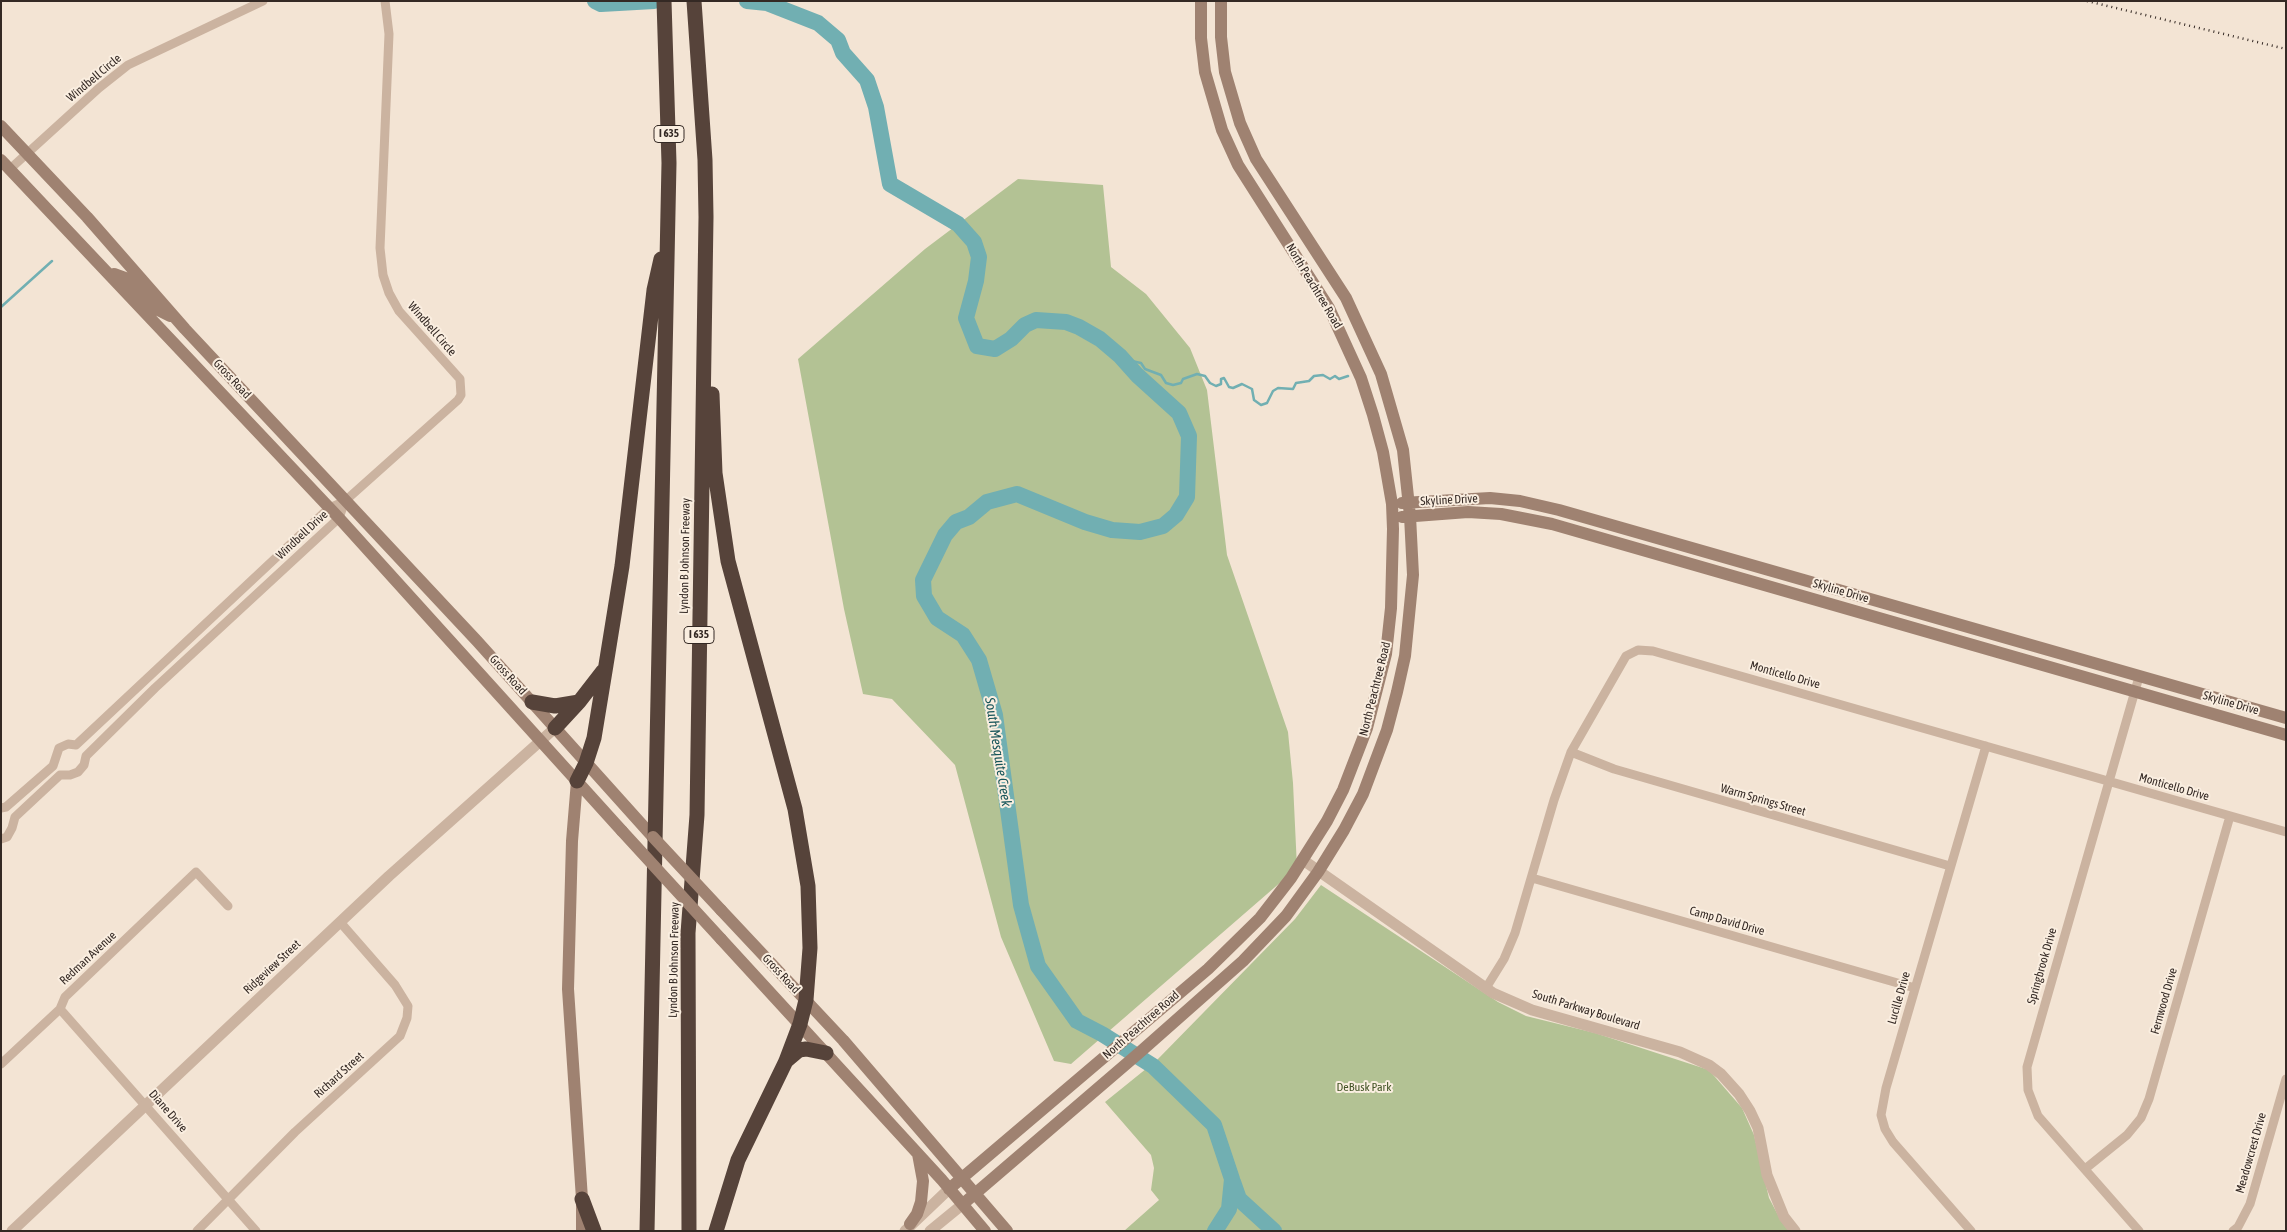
<!DOCTYPE html>
<style>
body{margin:0}
#map{position:relative;width:2287px;height:1232px;overflow:hidden;background:#f3e4d4;font-family:"Asap Condensed",sans-serif}
canvas{display:block}
.frame{position:absolute;inset:0;border:2px solid #342924;pointer-events:none}
</style>
<div id="map">
<canvas width="2287" height="1232"></canvas>
<div class="frame"></div>
</div>
<script>
const c = document.querySelector('canvas').getContext('2d');
c.lineJoin = 'round';
function fillPath(path, color) { c.fillStyle = color; c.fill(path, 'evenodd'); }
const shape = rows => new Path2D(rows.map(r => 'M' + r).join(''));
function trace(path, color, width, dash) { c.strokeStyle = color; c.lineWidth = width; c.lineCap = dash ? 'butt' : 'round'; c.setLineDash(dash || []); c.stroke(path); }
function label(font, color, halo, rows, align = 'center') {
  c.font = font + ' "Asap Condensed",sans-serif'; c.lineWidth = 4; c.setLineDash([]); c.textBaseline = 'middle'; c.strokeStyle = halo; c.fillStyle = color; for (const [text, x, y, turn = 0] of rows) {
    c.save(); c.translate(x, y); c.rotate((+turn || 0) * Math.PI / 180); c.textAlign = isNaN(turn) ? turn : align; if (halo) c.strokeText(text, 0, 0); c.fillText(text, 0, 0); c.restore();
  }
}
fillPath(shape([
 [1018,179,1103,185,1111,267,1146,294,1190,348,1207,390,1227,555,1288,732,1293,783,1297,868,1071,1064,1054,1061,1001,937,955,765,892,699,863,694,844,609,798,359,925,249],
 [1321,885,1498,1002,1526,1016,1595,1033,1709,1070,1742,1108,1754,1135,1769,1198,1778,1215,1790,1231,1124,1231,1159,1200,1151,1190,1154,1168,1151,1155,1105,1102,1157,1060,1295,919]
]), '#b3c294');
trace(shape([
 [1,307,52,261],
 [1122,359,1141,363,1145,369,1161,375,1166,383,1173,385,1181,383,1183,379,1197,374,1205,376,1210,383,1216,386,1221,384,1221,379,1224,378,1229,387,1233,388,1242,384,1252,389,1254,400,1261,405,1267,403,1273,391,1278,388,1293,389,1296,383,1309,381,1314,376,1323,375,1330,379,1335,376,1339,379,1348,376]
]), '#71afb2', 2.5);
trace(shape([
 [595,1,601,4,654,1],
 [747,1,767,3,818,23,838,40,843,53,867,80,876,107,890,184,958,224,974,242,979,257,976,281,966,318,977,346,995,349,1011,339,1025,325,1036,320,1066,322,1079,327,1100,339,1120,356,1137,375,1179,413,1189,436,1187,497,1176,515,1163,526,1140,532,1112,530,1085,522,1017,494,987,502,969,517,956,522,945,535,923,580,924,596,937,618,963,635,979,660,995,715,1021,905,1038,966,1077,1021,1102,1034,1153,1066,1214,1125,1232,1179,1229,1209,1215,1231],
 [1233,1182,1239,1199,1274,1231]
]), '#71afb2', 16);
trace(shape([
 [10,169,99,88,128,65,263,1],
 [1571,752,1614,769,1950,866],
 [1,808,6,807,53,766,59,748,68,744,76,745,329,508,345,501,458,400,461,395,460,379,399,311,389,293,383,275,380,248,389,34,385,1],
 [1,839,7,837,12,828,15,817,60,775,70,775,78,772,84,765,86,756,155,688,339,518,345,501],
 [1532,878,1915,988],
 [1486,988,1504,959,1515,933,1554,800,1571,752,1626,656,1638,650,1653,651,2286,832],
 [60,1009,256,1231],
 [1,1064,60,1009,65,997,196,872,228,906],
 [2085,1169,2127,1135,2141,1118,2149,1099,2230,816],
 [197,1231,295,1132,400,1036,407,1018,408,1006,395,985,340,922],
 [1971,1231,1893,1142,1885,1129,1881,1115,1886,1088,1986,746],
 [2139,1231,2038,1116,2028,1090,2027,1067,2139,677],
 [2233,1231,2238,1227,2250,1204,2286,1079]
]), '#cbb3a0', 9);
trace(shape([
 [1303,860,1493,993,1532,1010,1680,1052,1709,1065,1721,1074,1739,1094,1750,1111,1758,1128,1767,1175,1784,1217,1795,1231],
 [12,1231,389,876,555,728],
 [905,1231,949,1189],
 [930,1231,963,1204]
]), '#cbb3a0', 11);
trace(shape([
 [1,126,87,217,185,329,477,641,653,837],
 [1,160,339,518,622,831],
 [111,276,114,274,125,278,152,307,170,316],
 [1402,503,1490,498,1520,501,1559,510,2286,718],
 [1402,517,1468,512,1501,514,1552,524,2286,735],
 [577,781,572,841,568,989,582,1199,582,1231],
 [721,910,843,1040,1007,1231],
 [721,939,942,1180,985,1231],
 [949,1189,1208,969,1260,918,1291,878,1327,821,1343,790,1367,728,1386,654,1391,608,1393,529,1392,504,1383,452,1373,415,1361,378,1329,308,1238,165,1222,130,1205,72,1201,38,1201,1],
 [963,1204,1139,1053,1243,961,1286,916,1318,872,1344,830,1363,794,1387,730,1397,692,1405,656,1413,575,1410,516,1403,450,1381,374,1346,298,1256,159,1240,123,1225,72,1221,37,1221,1],
 [910,1224,917,1214,921,1202,923,1181,918,1154]
]), '#9f8271', 12);
trace(shape([
 [712,394,715,473,728,561,795,809,808,886,810,948,806,1000,800,1024,786,1061,738,1160,716,1231],
 [532,702,555,706,579,702],
 [555,728,579,702,603,671],
 [577,781,586,763,594,738,606,665,622,566,654,290,661,259],
 [786,1061,799,1050,806,1049,826,1053],
 [582,1199,594,1231],
 [647,1231,669,163,664,1],
 [689,1231,688,933,697,815,706,217,705,160,694,1]
]), '#56433a', 15);
trace(shape([
 [2087,1,2286,49]
]), '#342924', 2.5, [1, 4]);
trace(shape([
 [622,831,721,939],
 [653,837,721,910]
]), '#9f8271', 12);
for (const [x, y, w] of [
 [669,134,30],
 [699,635,30]
]) { const box = new Path2D(); box.roundRect(x - w / 2, y - 8.5, w, 17, 4); c.fillStyle = '#faeee0'; c.fill(box); trace(box, '#342924', 1); }
label('bold 11px', '#342924', null, [
 ["I 635",669,134],
 ["I 635",699,635]
]);
label('12px', '#342924', '#faeee0', [
 ["Windbell Circle",94,78,-40],
 ["North Peachtree Road",1314,286,59],
 ["Windbell Circle",432,329,49],
 ["Gross Road",232,379,47],
 ["Skyline Drive",1449,500,-3],
 ["Windbell Drive",302,535,-43],
 ["Lyndon B Johnson Freeway",685,556,-89],
 ["Skyline Drive",1841,591,16],
 ["Gross Road",508,675,48],
 ["Monticello Drive",1785,675,16],
 ["North Peachtree Road",1375,689,-76],
 ["Skyline Drive",2231,703,16],
 ["Monticello Drive",2174,787,16],
 ["Warm Springs Street",1763,800,16],
 ["Camp David Drive",1727,921,16],
 ["Redman Avenue",88,958,-43],
 ["Lyndon B Johnson Freeway",674,960,-89],
 ["Springbrook Drive",2042,966,-74],
 ["Ridgeview Street",272,967,-43],
 ["Gross Road",781,974,47],
 ["Lucille Drive",1899,998,-74],
 ["Fernwood Drive",2164,1001,-74],
 ["South Parkway Boulevard",1586,1010,17],
 ["North Peachtree Road",1141,1025,-41],
 ["Richard Street",339,1075,-42],
 ["Diane Drive",168,1111,49],
 ["Meadowcrest Drive",2251,1153,-74]
]);
label('12px', '#435426', '#faeee0', [
 ["DeBusk Park",1364,1087]
]);
label('italic 14px', '#165459', '#faeee0', [
 ["South Mesquite Creek",998,752,81]
]);
</script>
